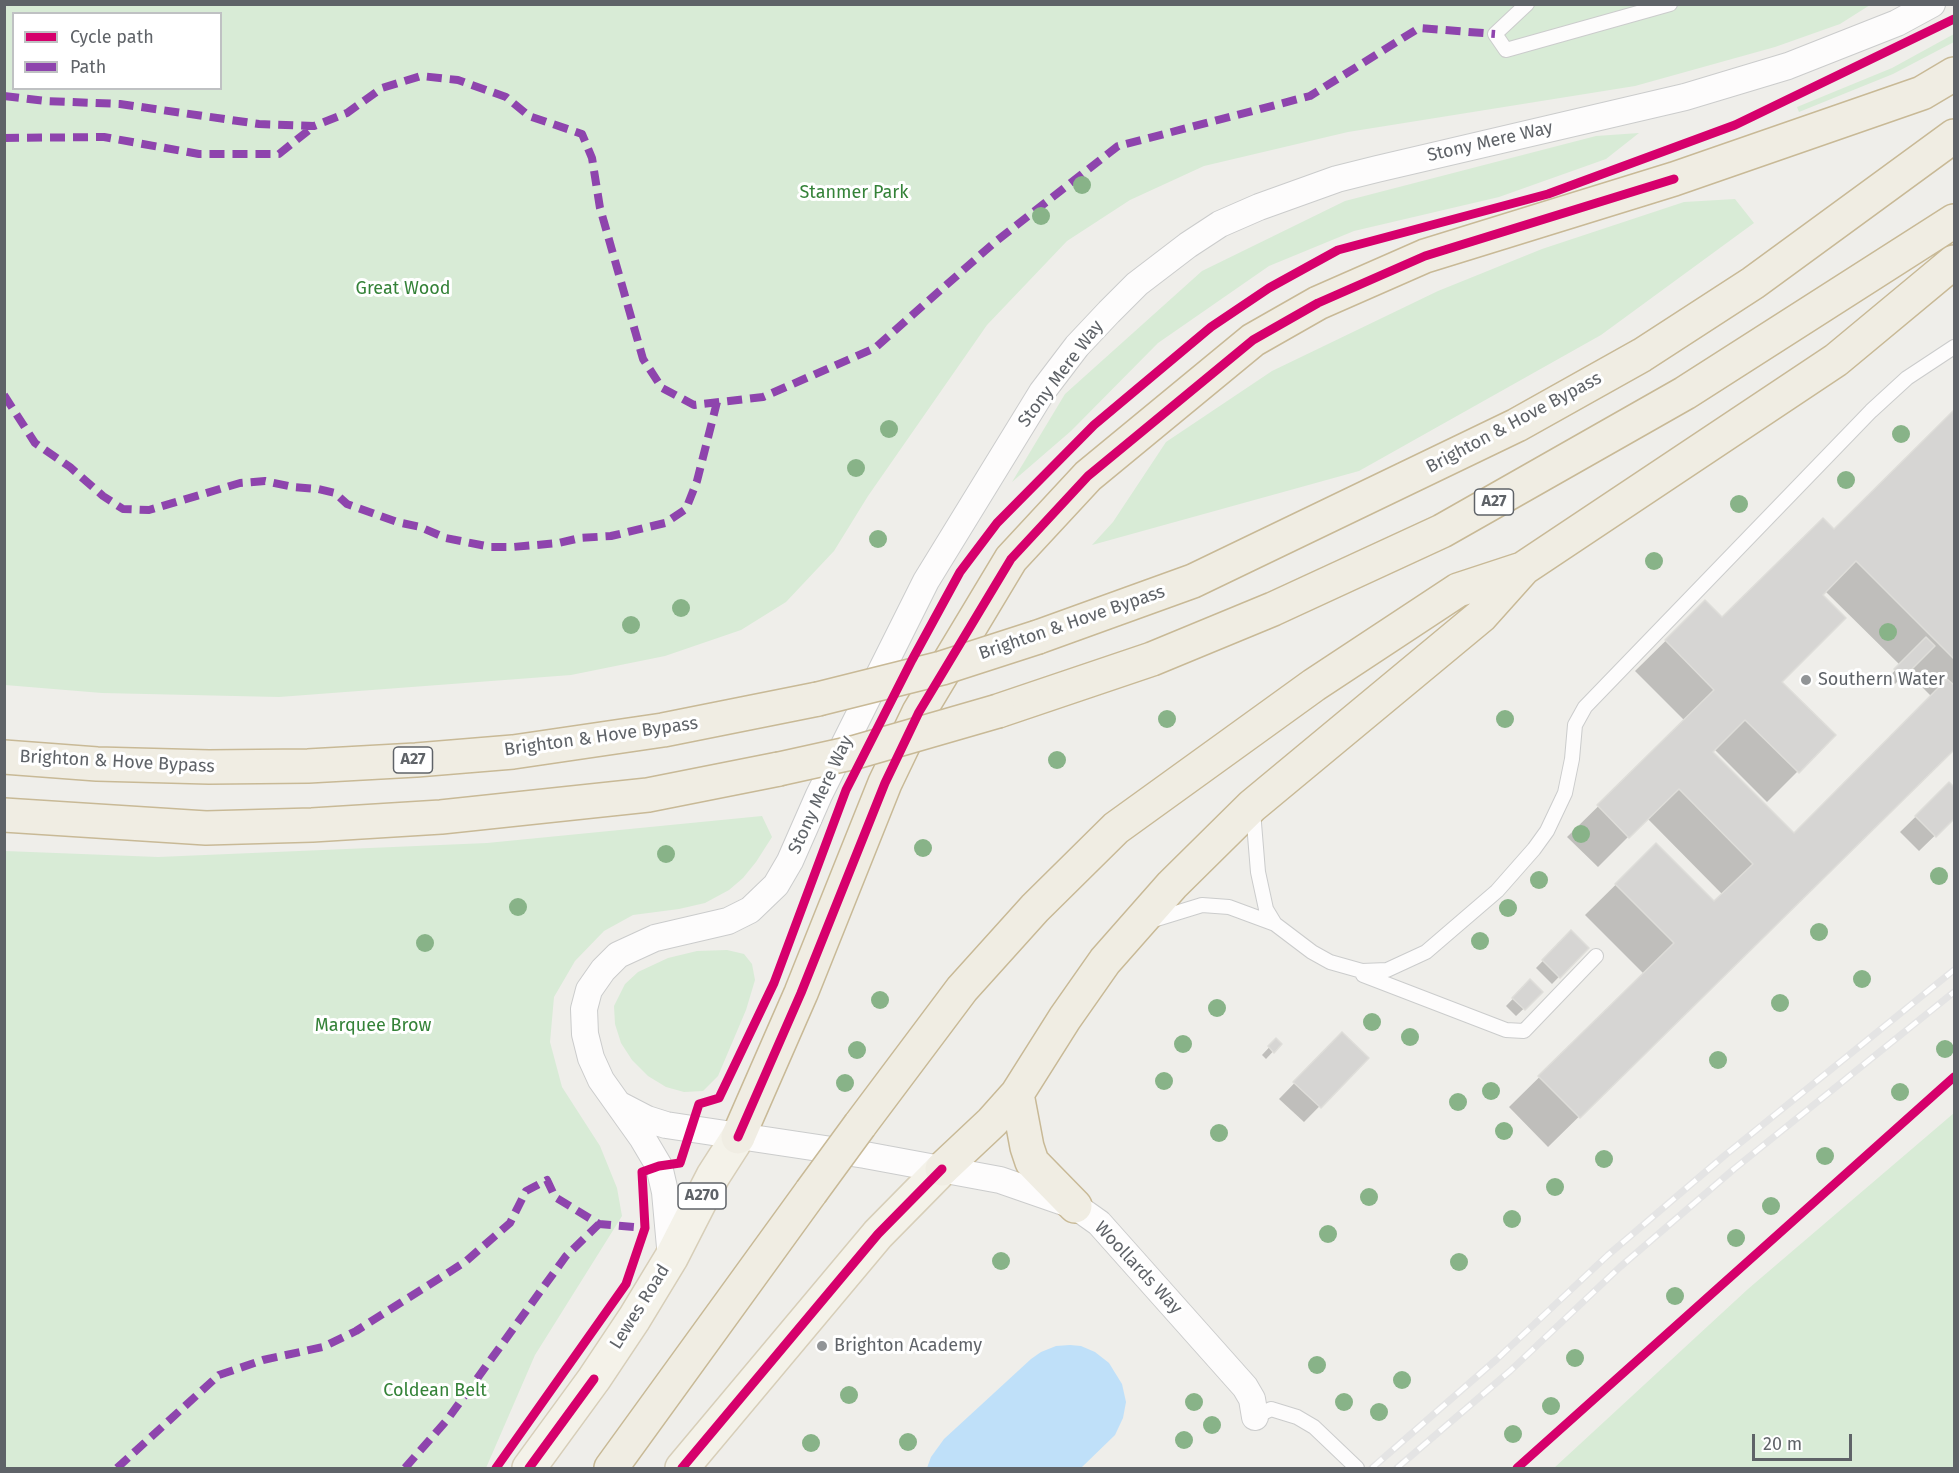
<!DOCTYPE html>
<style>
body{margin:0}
#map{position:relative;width:1959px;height:1473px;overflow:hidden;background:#efeeea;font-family:"Fira Sans",sans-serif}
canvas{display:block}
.frame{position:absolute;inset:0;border:6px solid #5f6368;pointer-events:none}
.legend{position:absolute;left:12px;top:12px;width:210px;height:78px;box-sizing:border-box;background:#fff;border:2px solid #bfc1c3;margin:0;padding:8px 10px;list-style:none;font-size:18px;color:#5f6368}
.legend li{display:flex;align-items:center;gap:12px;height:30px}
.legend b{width:30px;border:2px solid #bfc1c3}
.scale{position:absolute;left:1752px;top:1434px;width:100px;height:27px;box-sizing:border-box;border:3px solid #5f6368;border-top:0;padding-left:8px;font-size:18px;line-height:21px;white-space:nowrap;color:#5f6368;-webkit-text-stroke:4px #fff;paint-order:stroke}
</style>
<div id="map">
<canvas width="1959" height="1473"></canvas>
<div class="frame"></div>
<ul class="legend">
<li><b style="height:8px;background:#d6006c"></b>Cycle path</li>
<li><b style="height:8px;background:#8e44ad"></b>Path</li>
</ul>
<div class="scale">20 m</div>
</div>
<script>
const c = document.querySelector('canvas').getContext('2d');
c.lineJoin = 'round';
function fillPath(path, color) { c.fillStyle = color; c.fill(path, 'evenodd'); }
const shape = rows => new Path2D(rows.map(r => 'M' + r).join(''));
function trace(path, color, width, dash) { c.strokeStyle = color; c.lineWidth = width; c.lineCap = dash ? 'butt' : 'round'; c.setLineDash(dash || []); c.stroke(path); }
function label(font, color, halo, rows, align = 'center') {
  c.font = font + ' "Fira Sans",sans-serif'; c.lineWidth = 6; c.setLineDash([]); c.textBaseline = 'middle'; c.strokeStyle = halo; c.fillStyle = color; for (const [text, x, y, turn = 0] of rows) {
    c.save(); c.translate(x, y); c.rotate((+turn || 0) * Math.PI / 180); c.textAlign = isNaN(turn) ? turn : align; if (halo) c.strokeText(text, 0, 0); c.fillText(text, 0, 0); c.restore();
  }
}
fillPath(shape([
 [4,5,1870,5,1840,24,1775,47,1635,86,1348,132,1204,166,1130,200,1067,241,987,325,868,496,834,551,786,602,741,630,665,656,571,675,279,697,102,693,5,685],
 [14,14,220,14,220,88,14,88],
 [1954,34,1954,42,1893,74,1799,112,1797,107,1892,68],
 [1639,133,1606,159,1499,197,1354,231,1269,266,1158,343,1071,431,1012,482,1065,394,1202,271,1345,201,1596,136],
 [1735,199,1754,223,1601,335,1359,471,1092,545,1113,522,1166,442,1272,371,1438,291,1542,249,1684,202],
 [762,816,772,837,756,862,743,878,729,890,705,903,679,909,633,915,604,931,575,961,554,997,550,1042,562,1087,600,1146,617,1188,622,1216,535,1355,486,1468,5,1468,5,851,158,857,487,843],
 [727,950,744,954,752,964,755,980,746,1010,718,1076,703,1091,684,1092,666,1087,648,1076,632,1060,621,1043,615,1024,614,1006,625,984,638,972,668,958,697,951],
 [1954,1113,1954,1468,1554,1468,1748,1289]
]), '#d8ebd6');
fillPath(shape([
 [1070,1345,1081,1346,1095,1352,1109,1363,1122,1384,1126,1402,1123,1418,1115,1435,1081,1468,927,1468,931,1457,944,1439,1031,1359,1041,1352,1056,1346]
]), '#bfe0f9');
fillPath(shape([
 [1954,413,1954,749,1548,1147,1509,1107,1644,974,1585,915,1656,845,1714,904,1723,895,1647,818,1598,867,1567,837,1685,721,1635,671,1705,602,1722,619,1834,531],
 [1825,591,1900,665,1888,678,1895,684,1907,672,1932,697,1794,835,1711,752,1714,749,1767,802,1834,735,1780,682,1821,595],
 [1949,784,1954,789,1954,817,1919,851,1900,832],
 [1571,932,1587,948,1552,984,1536,968],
 [1530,981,1541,992,1516,1016,1506,1006],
 [1342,1034,1367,1058,1304,1122,1279,1099],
 [1276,1040,1280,1044,1266,1059,1262,1055]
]), '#0003');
const building = shape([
 [1954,410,1954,659,1856,561,1823,595,1846,618,1782,682,1836,735,1799,773,1745,720,1713,752,1794,833,1947,679,1954,685,1954,750,1580,1118,1538,1076,1674,943,1615,884,1656,843,1714,901,1753,864,1679,789,1629,838,1597,805,1714,690,1665,640,1705,600,1722,617,1823,518,1834,529,1954,410],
 [1926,637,1935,646,1903,678,1894,669,1926,637],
 [1949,782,1954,787,1954,819,1936,837,1915,816,1949,782],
 [1571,930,1589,948,1560,978,1542,960,1571,930],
 [1530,979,1543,992,1525,1010,1512,998,1530,979],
 [1342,1032,1369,1058,1321,1108,1293,1082,1342,1032],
 [1276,1038,1282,1044,1274,1053,1268,1046,1276,1038]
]);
fillPath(building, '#d6d5d3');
trace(building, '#deddd9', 1.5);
const lane = shape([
 [1527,4,1495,34,1506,50,1670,4],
 [1253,811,1258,872,1266,909,1275,924],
 [1150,921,1202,905,1229,907,1275,924,1312,952,1330,962,1362,971,1387,970,1426,952,1497,891,1534,849,1547,831,1565,793,1572,759,1575,725,1585,707,1871,411,1907,378,1954,347],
 [1363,975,1506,1030,1524,1031,1596,956],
 [1255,1417,1271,1409,1297,1417,1314,1427,1357,1468]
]);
const street = shape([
 [620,1105,647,1119,666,1125,865,1155,1000,1180,1075,1206,1099,1223,1245,1387,1252,1399,1255,1417],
 [671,1258,665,1192,659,1166,643,1139,601,1080,591,1058,585,1034,584,1009,589,990,603,970,618,955,655,938,728,921,750,910,776,885,790,861,819,795,926,581,1042,392,1077,346,1109,312,1137,284,1188,245,1220,224,1259,207,1337,179,1377,169,1685,97,1788,66,1897,23,1932,4]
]);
const primary = shape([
 [529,1468,594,1379,634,1319,671,1258,713,1176,738,1137],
 [682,1468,878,1234,942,1169]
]);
const highway = shape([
 [1038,637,1193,581,1517,425,1642,355,1753,283,1954,136],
 [998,711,1152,659,1273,609,1442,531,1685,393,1954,221],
 [4,757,97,764,209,767,308,766,416,760,513,752,663,730,818,699],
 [4,815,206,828,312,825,441,817,648,795,779,769],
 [1017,1094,1027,1147,1032,1162,1075,1206],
 [860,1125,962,989,1035,908,1116,828,1314,685,1458,590,1522,569],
 [738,1137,801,993,885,783,919,712,1011,559,1088,476,1253,340,1318,303,1425,256,1674,179,1922,93,1954,74],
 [942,1169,992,1122,1017,1094,1065,1018,1105,961,1172,885,1252,806,1481,616,1524,568,1836,360,1954,262],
 [611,1468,811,1192]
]);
trace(lane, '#cbcccc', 16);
trace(street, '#cbcccc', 28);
trace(primary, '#d7ceb8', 36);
trace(highway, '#c8b996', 36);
trace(lane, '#fdfcfc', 14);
trace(street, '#fdfcfc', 26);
trace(primary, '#f4f2e9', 33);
trace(highway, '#f0ede3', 33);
const rail = shape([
 [1372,1468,1497,1359,1608,1255,1724,1156,1954,970],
 [1397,1468,1510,1371,1620,1267,1734,1169,1954,992]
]);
trace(rail, '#e4e4e4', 7);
trace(rail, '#fff', 4.5, [14]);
const highwayBridge = shape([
 [818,699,942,668,1038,637],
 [779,769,856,752,998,711],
 [811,1192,860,1125]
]);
trace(highwayBridge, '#c8b996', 36, []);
trace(highwayBridge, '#f0ede3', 33);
trace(shape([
 [4,96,46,101,120,104,259,124,314,126,347,113,382,88,421,76,458,80,506,97,529,116,582,134,592,158,600,208,643,359,662,388,694,405,763,397,875,348,995,242,1118,146,1310,96,1419,28,1495,34],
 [4,138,104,137,199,154,279,154,314,126],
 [4,395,35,443,70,467,103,496,123,509,149,510,240,483,265,481,293,487,318,489,335,493,347,504,397,522,420,527,446,538,491,547,513,547,559,543,580,538,611,536,665,523,686,509,697,481,717,402],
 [117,1468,219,1375,263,1360,323,1347,356,1331,465,1262,510,1223,526,1191,547,1180,555,1197,599,1224,645,1228],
 [405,1468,447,1420,566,1256,599,1224]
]), '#8e44ad', 8, [15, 8]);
trace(shape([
 [738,1137,801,993,885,783,919,712,1011,559,1088,476,1253,340,1318,303,1425,256,1674,179],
 [496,1468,626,1284,645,1228,642,1172,659,1166,680,1163,699,1104,719,1098,774,983,846,790,912,660,960,572,997,523,1094,425,1211,327,1269,288,1338,250,1548,194,1735,125,1954,19],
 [529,1468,594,1379],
 [682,1468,878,1234,942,1169],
 [1517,1468,1954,1077]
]), '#d6006c', 9);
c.fillStyle = '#88b388';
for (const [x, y] of [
 [1082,185],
 [1041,216],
 [889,429],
 [1901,434],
 [856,468],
 [1846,480],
 [1739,504],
 [878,539],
 [1654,561],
 [681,608],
 [631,625],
 [1888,632],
 [1167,719],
 [1505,719],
 [1057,760],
 [1581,834],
 [923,848],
 [666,854],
 [1939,876],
 [1539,880],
 [518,907],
 [1508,908],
 [1819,932],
 [1480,941],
 [425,943],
 [1862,979],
 [880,1000],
 [1780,1003],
 [1217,1008],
 [1372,1022],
 [1410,1037],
 [1183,1044],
 [1945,1049],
 [857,1050],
 [1718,1060],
 [1164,1081],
 [845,1083],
 [1491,1091],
 [1900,1092],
 [1458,1102],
 [1504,1131],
 [1219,1133],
 [1825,1156],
 [1604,1159],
 [1555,1187],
 [1369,1197],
 [1771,1206],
 [1512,1219],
 [1328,1234],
 [1736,1238],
 [1001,1261],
 [1459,1262],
 [1675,1296],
 [1575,1358],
 [1317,1365],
 [1402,1380],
 [849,1395],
 [1194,1402],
 [1344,1402],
 [1551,1406],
 [1379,1412],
 [1212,1425],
 [1513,1434],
 [1184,1440],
 [908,1442],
 [811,1443]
]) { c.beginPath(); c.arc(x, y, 9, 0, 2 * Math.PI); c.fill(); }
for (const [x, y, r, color] of [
 [1806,680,6,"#919496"],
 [822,1346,6,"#919496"]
]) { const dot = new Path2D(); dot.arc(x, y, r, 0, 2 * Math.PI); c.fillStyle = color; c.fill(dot); trace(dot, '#fff', 2); }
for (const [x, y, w] of [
 [1494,502,39],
 [413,760,39],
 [702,1196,48]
]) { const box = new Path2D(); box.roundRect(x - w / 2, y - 13, w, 26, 4.5); c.fillStyle = '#fff'; c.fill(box); trace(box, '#5f6368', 1.5); }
label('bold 16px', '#5f6368', null, [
 ["A27",1494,502],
 ["A27",413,760],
 ["A270",702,1196]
]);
label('18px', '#5f6368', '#fff', [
 ["Stony Mere Way",1490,142,-13],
 ["Stony Mere Way",1061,374,-53],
 ["Brighton & Hove Bypass",1514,423,-28],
 ["Brighton & Hove Bypass",1072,623,-19],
 ["Brighton & Hove Bypass",601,737,-8],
 ["Brighton & Hove Bypass",117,762,3],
 ["Stony Mere Way",821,795,-65],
 ["Woollards Way",1138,1268,47],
 ["Lewes Road",640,1307,-58]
]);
label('18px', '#348238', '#fff', [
 ["Stanmer Park",854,193],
 ["Great Wood",403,289],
 ["Marquee Brow",373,1026],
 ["Coldean Belt",435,1391]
]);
label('18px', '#5f6368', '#fff', [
 ["Southern Water",1818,680],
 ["Brighton Academy",834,1346]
], 'left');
</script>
